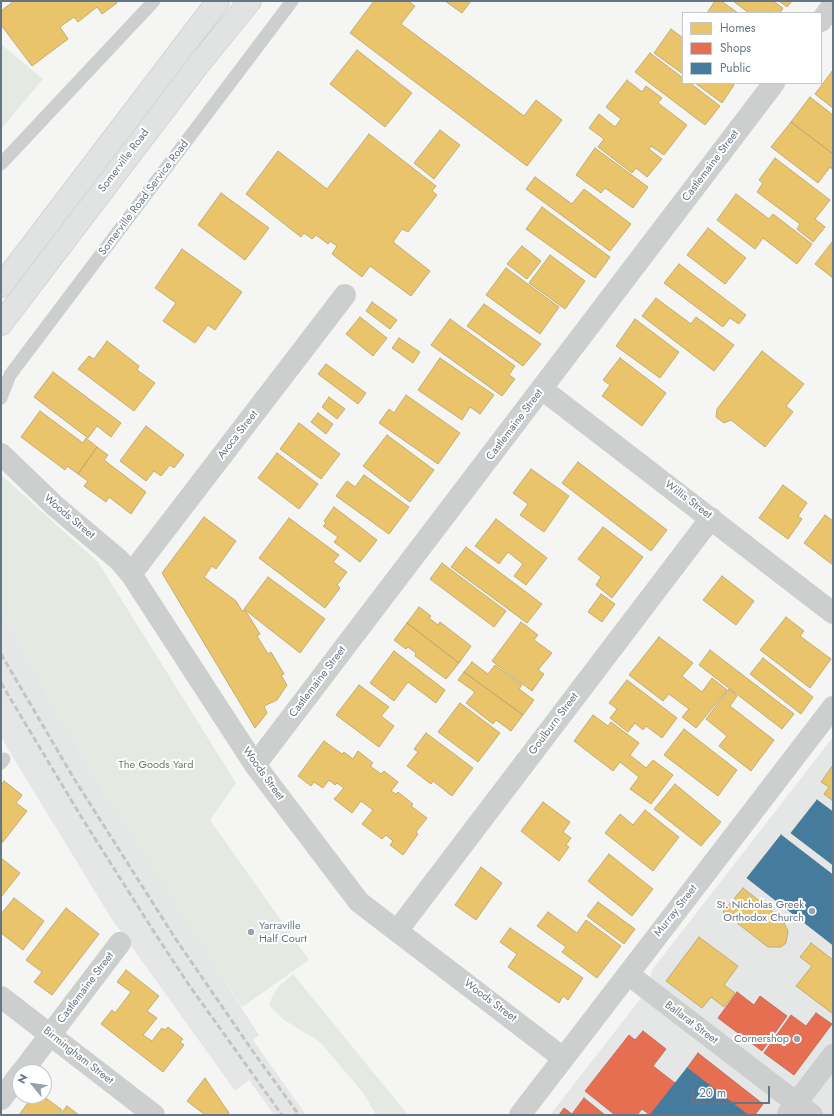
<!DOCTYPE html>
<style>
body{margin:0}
#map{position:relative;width:834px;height:1116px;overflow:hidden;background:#f5f6f4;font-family:Jost,sans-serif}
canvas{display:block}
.frame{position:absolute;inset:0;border:2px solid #657585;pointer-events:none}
.legend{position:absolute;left:682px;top:12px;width:140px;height:72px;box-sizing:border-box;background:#fff;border:1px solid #c1c8ce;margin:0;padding:5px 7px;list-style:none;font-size:12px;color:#657585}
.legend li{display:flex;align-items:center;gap:8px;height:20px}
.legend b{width:20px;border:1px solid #c1c8ce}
.north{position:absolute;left:12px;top:1064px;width:40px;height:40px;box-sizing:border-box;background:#fff;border:1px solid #c1c8ce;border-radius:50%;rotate:299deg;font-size:11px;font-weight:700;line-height:16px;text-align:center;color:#657585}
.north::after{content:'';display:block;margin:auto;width:14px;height:18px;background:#97a2ac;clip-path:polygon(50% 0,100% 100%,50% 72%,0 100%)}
.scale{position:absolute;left:692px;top:1086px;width:78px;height:18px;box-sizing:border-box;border:2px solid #657585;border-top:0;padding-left:5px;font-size:12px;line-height:14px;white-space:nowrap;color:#657585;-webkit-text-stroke:3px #fff;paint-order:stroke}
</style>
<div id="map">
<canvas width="834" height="1116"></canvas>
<div class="frame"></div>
<ul class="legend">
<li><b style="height:11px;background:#e9c46a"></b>Homes</li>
<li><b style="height:11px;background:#e76f51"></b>Shops</li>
<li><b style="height:11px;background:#457b9d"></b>Public</li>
</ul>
<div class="north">N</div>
<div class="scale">20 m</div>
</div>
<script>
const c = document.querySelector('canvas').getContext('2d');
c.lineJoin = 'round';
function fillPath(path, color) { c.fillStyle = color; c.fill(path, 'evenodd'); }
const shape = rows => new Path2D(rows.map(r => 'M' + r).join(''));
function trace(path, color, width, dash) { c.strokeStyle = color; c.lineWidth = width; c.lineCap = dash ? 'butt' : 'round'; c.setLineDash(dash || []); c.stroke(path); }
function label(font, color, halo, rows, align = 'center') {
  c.font = font + ' Jost,sans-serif'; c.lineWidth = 4; c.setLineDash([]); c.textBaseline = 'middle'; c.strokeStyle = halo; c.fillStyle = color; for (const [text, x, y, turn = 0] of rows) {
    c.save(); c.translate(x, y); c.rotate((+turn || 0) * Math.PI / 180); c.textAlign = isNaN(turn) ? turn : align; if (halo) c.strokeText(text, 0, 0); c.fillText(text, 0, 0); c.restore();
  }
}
fillPath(shape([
 [1,608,27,660,103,791,259,1035,253,1040,306,1115,274,1115,249,1080,235,1091,111,918,17,764,1,737],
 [833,737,833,1115,550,1115,648,989,652,970]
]), '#e5e7e6');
fillPath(shape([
 [1,44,43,79,1,129],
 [1,475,98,562,236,783,210,820,309,960,242,1007,184,920,103,791,27,660,1,608],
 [293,974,408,1115,376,1115,364,1094,320,1042,284,1020,269,1005,272,997,278,987]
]), '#e4e9e2');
const homes = shape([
 [14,1,116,1,117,3,102,14,97,7,78,22,74,17,60,27,68,39,32,66,1,25,1,11,14,1],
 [374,1,408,1,415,6,401,24,524,116,536,100,562,120,527,166,350,33,374,1],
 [445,1,471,1,462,13,445,1],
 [715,1,721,1,738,13,707,13,715,1],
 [733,1,773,1,783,8,780,13,749,13,733,1],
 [779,1,792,1,787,7,779,1],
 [671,29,683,38,683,74,654,53,671,29],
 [357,50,412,93,385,127,330,84,357,50],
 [650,53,683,78,683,83,690,83,720,106,705,125,635,72,650,53],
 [833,70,833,108,815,94,833,70],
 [627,80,642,92,646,86,662,98,658,103,687,125,664,155,651,146,649,149,662,159,647,177,636,168,632,173,598,147,604,139,589,128,599,114,615,127,621,119,606,107,627,80],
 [695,83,732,83,734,85,722,103,695,83],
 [810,97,833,115,833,154,791,122,810,97],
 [791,122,833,154,833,170,830,167,818,183,771,147,791,122],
 [440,130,460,145,434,179,414,163,440,130],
 [369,134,436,186,432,191,437,195,408,232,402,229,393,242,430,271,411,296,370,266,362,277,332,254,337,246,330,241,328,244,316,235,312,239,304,233,301,237,246,194,278,151,327,189,369,134],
 [595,148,648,187,633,208,605,188,601,193,576,175,595,148],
 [775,158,830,200,815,219,825,227,813,242,797,229,800,224,757,192,763,183,759,180,775,158],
 [535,177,572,204,584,189,631,224,610,251,526,189,535,177],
 [221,193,269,228,245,260,198,225,221,193],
 [736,194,769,219,773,214,812,244,797,264,763,238,755,249,717,220,736,194],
 [542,207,610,257,595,278,526,229,542,207],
 [708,228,746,258,725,284,687,255,708,228],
 [833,241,833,278,815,264,833,241],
 [522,246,541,261,527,279,507,264,522,246],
 [182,249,242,292,215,330,208,325,195,343,163,321,176,303,155,288,182,249],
 [550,255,585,281,565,309,529,283,550,255],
 [679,264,746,315,739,324,730,318,723,327,664,283,679,264],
 [506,268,559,307,540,334,486,295,506,268],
 [656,298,691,324,696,317,734,345,714,371,642,316,656,298],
 [372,302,397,320,390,329,366,311,372,302],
 [484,304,541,344,523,366,467,326,484,304],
 [360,317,387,338,373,356,346,334,360,317],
 [450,319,515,366,509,375,515,379,502,396,431,345,450,319],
 [635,319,679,352,660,378,616,346,635,319],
 [399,338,420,352,413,363,392,348,399,338],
 [107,341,139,366,137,370,155,383,134,411,78,369,89,356,94,359,107,341],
 [762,351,804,384,786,406,793,412,765,447,731,420,724,423,716,417,717,409,762,351],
 [440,358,494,395,480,414,470,407,462,420,418,390,440,358],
 [620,358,666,393,642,426,602,396,610,385,603,380,620,358],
 [326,364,366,393,358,404,318,374,326,364],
 [53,372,121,423,111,437,97,426,88,438,34,397,53,372],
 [406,395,460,433,438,464,379,423,389,409,394,413,406,395],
 [329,397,345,409,337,419,322,407,329,397],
 [40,411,83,443,86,438,97,447,78,474,67,466,65,470,21,437,40,411],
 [318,413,333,424,326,434,311,422,318,413],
 [299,423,340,454,321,479,280,449,299,423],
 [146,426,184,455,174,468,170,465,161,476,154,471,146,481,120,461,146,426],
 [387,435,434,470,410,502,363,466,387,435],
 [97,447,108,455,104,460,146,492,131,514,109,497,106,502,84,486,88,481,78,474,97,447],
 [277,453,318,484,299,509,258,478,277,453],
 [578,462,667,530,651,551,562,483,578,462],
 [531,469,569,496,544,532,520,515,528,504,513,493,531,469],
 [364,475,409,507,389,534,336,496,347,481,355,487,364,475],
 [783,485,807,503,798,516,802,519,788,539,759,518,783,485],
 [334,507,377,540,360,562,334,542,338,537,323,526,326,523,324,521,334,507],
 [825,515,833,521,833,565,804,543,825,515],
 [204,517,236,541,216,569,212,566,204,577,236,601,242,611,245,610,260,634,257,636,268,654,271,652,284,674,281,675,287,685,277,700,264,706,267,713,255,728,162,573,204,517],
 [289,518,339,555,333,562,347,572,337,585,340,588,325,608,259,558,289,518],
 [496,519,547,558,526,585,514,576,523,564,508,552,499,564,475,546,496,519],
 [603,527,643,557,612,598,596,585,601,577,578,559,603,527],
 [466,547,542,604,527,623,451,567,466,547],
 [442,563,506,611,494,627,430,579,442,563],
 [722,576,754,601,736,625,703,600,722,576],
 [268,577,325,619,300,653,244,609,268,577],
 [601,594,615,604,602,622,588,612,601,594],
 [419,607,431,616,429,618,438,625,440,622,471,646,459,663,407,623,419,607],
 [786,617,804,631,800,636,831,659,810,688,760,650,786,617],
 [521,622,538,635,534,640,552,653,538,670,544,674,532,691,492,661,521,622],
 [407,623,459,663,446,679,415,656,416,653,408,647,406,649,394,640,407,623],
 [659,637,693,663,682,676,702,692,712,678,727,690,696,728,682,717,689,709,669,694,663,701,629,675,659,637],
 [710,650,794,714,782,729,699,665,710,650],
 [394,651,445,690,436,703,408,682,394,701,370,683,394,651],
 [763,658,813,697,801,714,750,674,763,658],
 [472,662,488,674,495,665,522,685,519,689,534,700,523,715,464,672,472,662],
 [464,672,523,715,511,731,496,720,493,724,466,703,475,692,458,680,464,672],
 [627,680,677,718,662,738,646,726,643,730,635,723,628,732,610,718,617,709,609,703,627,680],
 [359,685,389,707,381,716,394,726,379,747,336,715,359,685],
 [729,689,737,696,730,706,774,740,751,771,719,746,727,736,706,719,729,689],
 [460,703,500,733,478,762,438,732,460,703],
 [593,715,608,726,611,722,639,743,630,755,646,768,653,760,673,775,651,804,630,789,639,777,620,762,613,771,574,741,593,715],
 [684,729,737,770,718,796,664,755,684,729],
 [426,733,473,768,452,796,433,781,431,784,407,766,418,752,414,749,426,733],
 [324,741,342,754,344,752,353,759,358,751,373,763,370,766,381,774,384,771,398,782,391,791,396,794,398,792,413,804,411,806,427,818,416,832,418,834,403,855,390,845,393,841,386,835,382,839,362,824,373,810,361,801,352,813,334,799,344,788,337,783,335,785,329,780,323,788,314,782,311,786,298,776,324,741],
 [833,765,833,801,824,794,829,787,821,782,833,765],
 [4,781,22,795,16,803,27,811,2,843,1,785,4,781],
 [675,784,721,822,701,846,654,809,675,784],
 [543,802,570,822,563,832,571,838,566,845,569,847,559,861,521,831,543,802],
 [645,810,679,837,653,871,605,833,620,814,633,825,645,810],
 [609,854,653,889,632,916,588,881,609,854],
 [1,858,20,873,1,897,1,858],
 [481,867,502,883,476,920,455,905,481,867],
 [743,888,782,919,788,931,786,943,781,947,768,947,723,912,743,888],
 [14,898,44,921,23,950,1,933,1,914,14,898],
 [598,902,635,929,624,944,587,916,598,902],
 [66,908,99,934,52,995,34,982,42,972,26,960,66,908],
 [548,912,577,933,586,920,621,946,597,978,562,952,566,947,537,926,548,912],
 [510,928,583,978,568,1000,563,996,559,1003,508,967,517,954,500,942,510,928],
 [699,937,738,966,724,985,735,993,724,1007,711,997,702,1008,666,981,699,937],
 [811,943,833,960,833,1014,796,986,812,966,800,957,811,943],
 [126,970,159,996,147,1011,157,1018,143,1035,152,1041,162,1028,165,1030,168,1027,183,1039,180,1042,184,1045,163,1072,101,1024,112,1010,115,1013,131,992,117,982,126,970],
 [205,1078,229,1113,227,1115,205,1115,187,1101,205,1078],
 [33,1096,43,1096,62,1110,58,1115,19,1115,33,1096],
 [67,1106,79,1115,60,1115,67,1106]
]);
fillPath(homes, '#e9c46a');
trace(homes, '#c1ac72', 1);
const shops = shape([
 [737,992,754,1005,760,996,787,1016,762,1051,718,1018,737,992],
 [816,1013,832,1024,794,1075,764,1053,791,1015,806,1026,816,1013],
 [643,1031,666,1049,653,1066,675,1083,650,1115,642,1109,637,1115,615,1115,585,1091,629,1035,635,1040,643,1031],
 [698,1053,763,1104,755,1115,748,1115,687,1068,698,1053],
 [584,1098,605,1115,559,1115,564,1108,572,1114,584,1098]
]);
fillPath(shops, '#e76f51');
trace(shops, '#c07161', 1);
const public = shape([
 [817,800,833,812,833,865,791,833,817,800],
 [781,835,833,875,833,945,747,878,781,835],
 [687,1068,713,1088,748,1115,650,1115,687,1068]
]);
fillPath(public, '#457b9d');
trace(public, '#4f7996', 1);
const secondary = shape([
 [1,286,218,1],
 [1,324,198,65,250,1]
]);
trace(secondary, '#d2d4d4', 24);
trace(shape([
 [1,164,154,1],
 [1,398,10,375,19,363,292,1],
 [1,763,4,759]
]), '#cdcfcf', 13);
trace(shape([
 [821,21,833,5],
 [542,389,833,613],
 [1,454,55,506,119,560,131,574,255,765,359,902,563,1058],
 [131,574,345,295],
 [255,765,774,83],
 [397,931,711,518],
 [628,974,812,1115],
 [1,997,154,1115],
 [22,1072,120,943],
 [1,1099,20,1074],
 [788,1114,833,1055],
 [520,1115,833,707]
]), '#cdcfcf', 22);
trace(secondary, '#e1e2e2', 22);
trace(shape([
 [1,654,73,777,175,938,254,1053,299,1115],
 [1,683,82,818,156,935,189,985,282,1115]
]), '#c3c5c5', 3, [6, 3]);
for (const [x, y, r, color] of [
 [812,911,4,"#97a2ac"],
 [251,932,4,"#97a2ac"],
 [797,1039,4,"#97a2ac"]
]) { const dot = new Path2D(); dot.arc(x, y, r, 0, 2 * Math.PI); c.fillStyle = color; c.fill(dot); trace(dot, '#fff', 1.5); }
label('11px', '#657585', '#fff', [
 ["Somerville Road",124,161,-53],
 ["Castlemaine Street",711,166,-53],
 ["Somerville Road Service Road",144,198,-53],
 ["Castlemaine Street",515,425,-53],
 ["Avoca Street",238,435,-52],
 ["Willis Street",688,500,37],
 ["Woods Street",69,517,40],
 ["Castlemaine Street",318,682,-53],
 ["Goulburn Street",554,724,-53],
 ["Woods Street",263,774,54],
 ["Murray Street",676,911,-52],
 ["Castlemaine Street",86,988,-53],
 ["Woods Street",490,1001,37],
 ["Ballarat Street",691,1023,37],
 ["Birmingham Street",78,1056,38]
]);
label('11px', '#677c64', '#fff', [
 ["The Goods Yard",156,765]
]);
label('11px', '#657585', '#fff', [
 ["St. Nicholas Greek",804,905],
 ["Orthodox Church",804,918],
 ["Yarraville",259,926,"left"],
 ["Half Court",259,939,"left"],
 ["Cornershop",789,1039]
], 'right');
</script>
